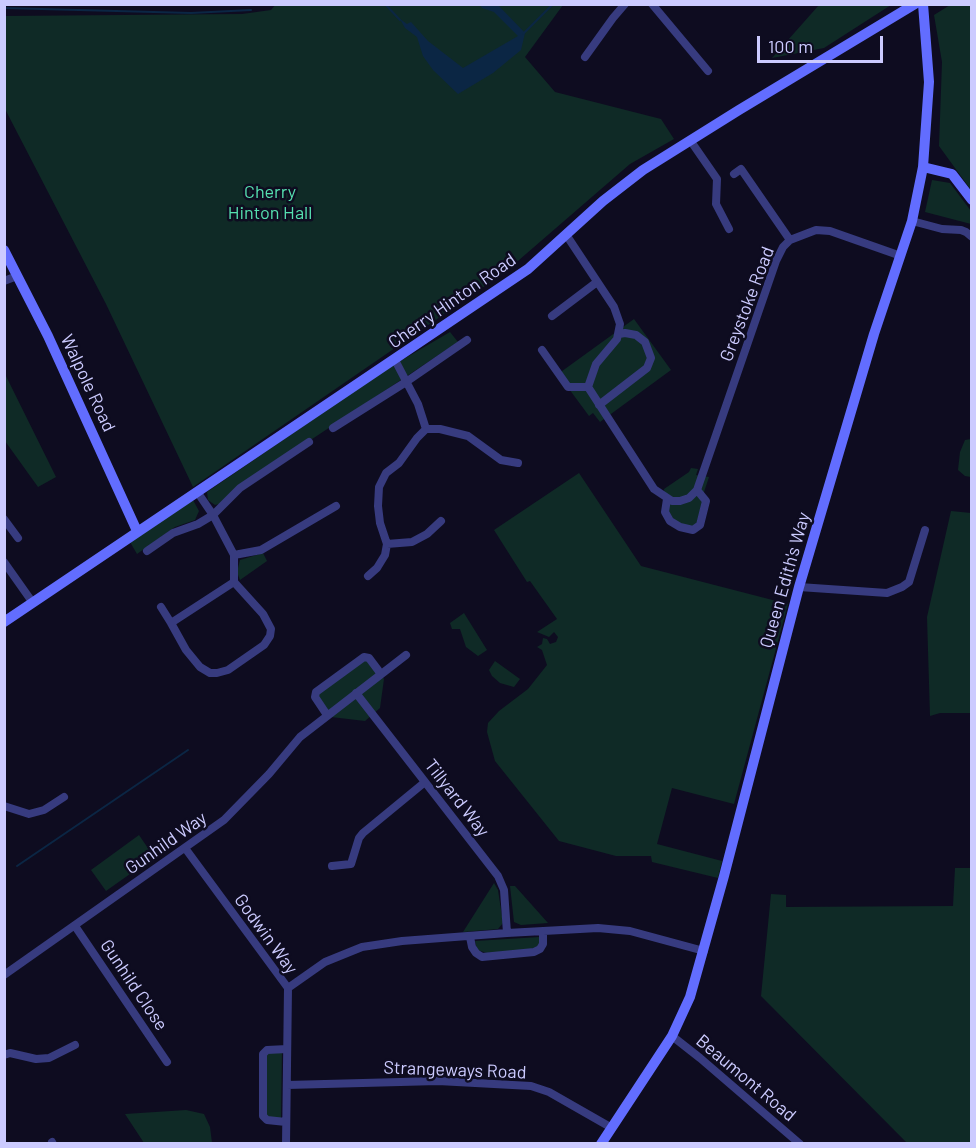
<!DOCTYPE html>
<style>
body{margin:0}
#map{position:relative;width:976px;height:1148px;overflow:hidden;background:#0e0c20;font-family:Barlow,sans-serif}
canvas{display:block}
.frame{position:absolute;inset:0;border:6px solid #cccbff;pointer-events:none}
.scale{position:absolute;left:757px;top:36px;width:126px;height:27px;box-sizing:border-box;border:3px solid #cccbff;border-top:0;padding-left:8px;font-size:18px;line-height:21px;white-space:nowrap;color:#cccbff;-webkit-text-stroke:4px #0e0c20;paint-order:stroke}
</style>
<div id="map">
<canvas width="976" height="1148"></canvas>
<div class="frame"></div>
<div class="scale">100 m</div>
</div>
<script>
const c = document.querySelector('canvas').getContext('2d');
c.lineJoin = 'round';
function fillPath(path, color) { c.fillStyle = color; c.fill(path, 'evenodd'); }
const shape = rows => new Path2D(rows.map(r => 'M' + r).join(''));
function trace(path, color, width, dash) { c.strokeStyle = color; c.lineWidth = width; c.lineCap = dash ? 'butt' : 'round'; c.setLineDash(dash || []); c.stroke(path); }
function label(font, color, halo, rows, align = 'center') {
  c.font = font + ' Barlow,sans-serif'; c.lineWidth = 5; c.setLineDash([]); c.textBaseline = 'middle'; c.strokeStyle = halo; c.fillStyle = color; for (const [text, x, y, turn = 0] of rows) {
    c.save(); c.translate(x, y); c.rotate((+turn || 0) * Math.PI / 180); c.textAlign = isNaN(turn) ? turn : align; if (halo) c.strokeText(text, 0, 0); c.fillText(text, 0, 0); c.restore();
  }
}
fillPath(shape([
 [276,4,563,5,525,57,555,92,661,119,674,139,630,164,504,273,193,487,106,304,5,109,4,16,242,14,271,10],
 [819,5,819,4,891,5,824,48,772,58],
 [950,5,971,5,971,190,939,146,942,62,934,15],
 [932,180,950,183,971,211,971,224,925,212],
 [634,319,671,370,600,422,593,413,589,416,558,374],
 [450,332,458,342,231,493,223,503,215,505,208,500,207,492,390,367],
 [4,372,56,477,38,487,5,441],
 [971,439,972,439,971,477,965,476,958,470,960,452,965,440],
 [691,468,698,469,696,475,709,477,704,492,704,503,695,527,676,523,666,511,664,489,689,472],
 [579,473,641,566,788,604,734,804,672,788,657,844,722,861,718,878,652,862,651,856,616,856,559,841,495,761,487,732,488,723,499,711,528,689,547,665,542,650,537,647,542,644,543,638,547,639,550,644,556,642,558,637,554,632,549,637,537,632,557,619,530,581,527,582,494,530],
 [193,500,199,511,195,520,175,527,137,554,130,542],
 [951,511,971,513,971,713,940,713,930,716,927,617],
 [263,553,267,561,240,580,237,572,240,560],
 [464,613,487,650,478,656,466,647,460,629,452,629,450,623],
 [369,658,384,679,380,708,365,721,331,717,324,711,317,692],
 [495,661,520,679,514,687,500,683,492,676,489,670],
 [139,835,154,857,106,891,91,870],
 [955,868,971,868,971,1143,907,1143,761,996,771,894,786,895,786,907,953,906],
 [494,883,498,890,503,923,498,929,463,932],
 [510,886,515,886,548,923,521,925,514,922],
 [539,937,539,947,533,949,487,953,477,950,475,941],
 [282,1048,281,1122,267,1120,263,1055],
 [186,1110,204,1114,210,1127,212,1143,144,1143,125,1114]
]), '#0f2a26');
fillPath(shape([
 [480,5,498,5,525,33,521,50,493,73,458,94,433,70,423,56,417,37,405,28,400,19,407,24,411,22,428,41,463,68,518,36,494,12,482,8]
]), '#0b2644');
trace(shape([
 [385,4,400,20],
 [4,8,191,13,251,10],
 [523,34,553,4],
 [17,866,188,750]
]), '#0b2644', 2);
trace(shape([
 [652,4,708,71],
 [585,57,613,18,625,4],
 [690,140,717,179,716,204,729,229],
 [734,174,741,169,790,240],
 [912,221,942,229,961,230,966,232,972,237],
 [567,236,614,307,620,324,617,339,596,364,588,387,654,489,672,501,680,501,689,498,697,490,776,261,783,247,790,240,816,230,830,231,901,256],
 [4,281,17,276],
 [552,316,597,282],
 [542,350,568,387,588,387],
 [599,405,647,368,651,358,645,342,636,335,625,333,619,334],
 [333,428,406,382,467,340],
 [426,429,440,429,468,436,501,460,518,463],
 [198,493,213,515,234,555,234,582,263,614,271,629,270,636,264,645,228,670,217,673,210,673,200,667,186,650,171,623,234,582],
 [667,499,665,512,670,521,680,527,693,530,700,525,706,501,697,490],
 [4,519,18,538],
 [387,544,412,542,427,534,441,521],
 [147,551,173,533,198,524,213,515,240,488,309,442],
 [234,555,261,550,336,506],
 [4,562,33,603],
 [368,576,377,568,385,555,387,544,380,523,378,506,379,487,386,473,399,463,417,438,426,429,418,404,395,360],
 [799,587,887,593,902,587,909,582,925,530],
 [161,607,171,623],
 [356,693,498,876,504,890,507,933],
 [327,715,315,697,316,692,364,657,369,658,381,674],
 [4,806,29,814,44,810,64,797],
 [185,848,288,988,286,1144],
 [332,866,351,864,359,838,363,833,425,782],
 [75,926,167,1062],
 [470,937,472,947,476,953,482,957,534,952,540,949,543,944,543,932],
 [4,975,224,820,269,774,300,737,406,655],
 [288,988,325,962,362,947,402,941,507,933,598,928,630,931,704,951],
 [672,1036,700,1058,800,1144],
 [4,1055,10,1053,36,1059,49,1058,75,1045],
 [287,1085,438,1081,531,1086,549,1092,612,1128],
 [286,1122,267,1120,263,1116,263,1054,267,1050,287,1049],
 [52,1142,53,1144]
]), '#373b7f', 8);
trace(shape([
 [923,167,952,174,972,200],
 [4,250,48,336,137,531],
 [4,622,528,269,603,201,643,170,739,110,915,4],
 [601,1144,672,1036,690,997,724,876,799,587,874,334,912,221,923,167,929,82,923,4]
]), '#626dff', 10);
label('18px', '#56e0b0', '#0e0c20', [
 ["Cherry",270,192],
 ["Hinton Hall",270,213]
]);
label('18px', '#cccbff', '#0e0c20', [
 ["Cherry Hinton Road",452,301,-35],
 ["Greystoke Road",747,304,-69],
 ["Walpole Road",88,383,65],
 ["Queen Edith's Way",785,580,-74],
 ["Tillyard Way",457,798,52],
 ["Gunhild Way",166,843,-35],
 ["Godwin Way",266,934,54],
 ["Gunhild Close",134,985,56],
 ["Strangeways Road",455,1070,2],
 ["Beaumont Road",746,1078,40]
]);
</script>
